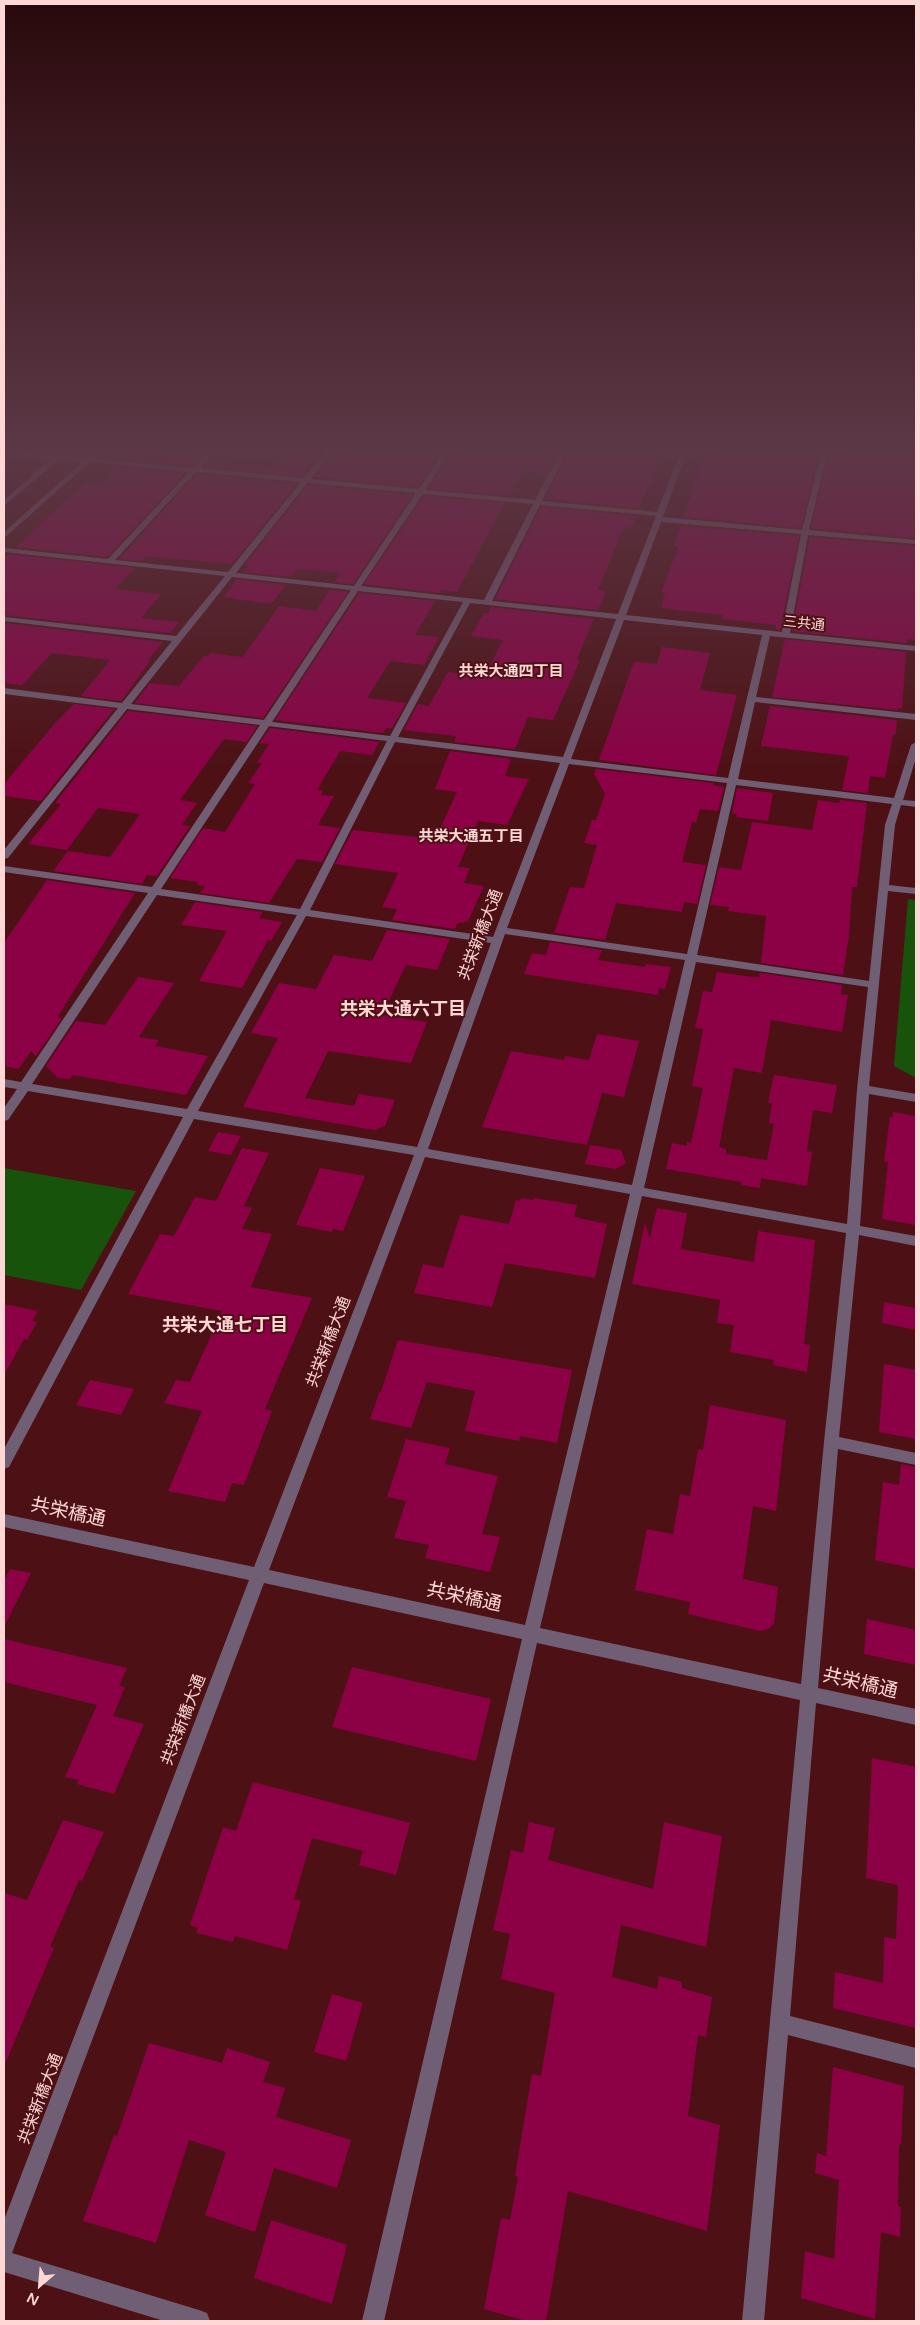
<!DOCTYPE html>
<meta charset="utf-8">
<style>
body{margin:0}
#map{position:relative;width:920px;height:2325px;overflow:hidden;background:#4d1115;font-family:"Varela Round",sans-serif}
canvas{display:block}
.frame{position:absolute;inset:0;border:5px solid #ffd7d5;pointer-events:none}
.north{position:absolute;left:15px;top:2260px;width:50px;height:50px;-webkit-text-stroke:4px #4d1115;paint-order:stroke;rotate:207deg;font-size:14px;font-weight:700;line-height:20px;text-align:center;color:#ffd7d5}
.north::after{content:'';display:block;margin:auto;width:18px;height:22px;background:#ffd7d5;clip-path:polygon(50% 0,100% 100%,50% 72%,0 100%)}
</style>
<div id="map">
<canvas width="920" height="2325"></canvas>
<div class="frame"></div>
<div class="north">N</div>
</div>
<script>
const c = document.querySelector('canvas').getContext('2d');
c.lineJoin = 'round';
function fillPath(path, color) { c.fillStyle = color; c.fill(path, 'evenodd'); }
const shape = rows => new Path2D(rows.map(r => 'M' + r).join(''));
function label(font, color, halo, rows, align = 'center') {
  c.font = font + ' "Varela Round","Noto Sans JP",sans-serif'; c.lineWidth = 4; c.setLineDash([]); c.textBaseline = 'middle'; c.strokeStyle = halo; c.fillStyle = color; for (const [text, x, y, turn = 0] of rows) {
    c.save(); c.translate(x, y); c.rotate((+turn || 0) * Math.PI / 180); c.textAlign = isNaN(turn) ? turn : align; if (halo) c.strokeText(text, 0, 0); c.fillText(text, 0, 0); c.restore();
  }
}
fillPath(shape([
 [908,899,916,900,916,1078,894,1066],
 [4,1168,136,1191,81,1290,4,1275]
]), '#18530c');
fillPath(shape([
 [122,449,198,449,188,459,198,460,192,466,122,460],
 [291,449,319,451,316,455,320,455,303,476,204,466,209,461,274,468],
 [377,449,444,449,418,487,315,477,331,456,370,460],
 [454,449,560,449,545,477,525,467,509,496,428,488],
 [570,449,666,449,639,508,545,499],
 [706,449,820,449,801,528,684,517],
 [830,449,889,449,916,452,916,538,811,528],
 [120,467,185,473,107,557,16,547,84,484,100,485],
 [197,474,297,484,232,564,146,556,141,561,119,559],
 [308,485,413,495,353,584,334,582,340,573,298,569,291,577,243,572,248,566,244,566],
 [424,496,505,503,457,592,441,590,439,593,364,584],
 [541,507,636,516,630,529,623,529,598,590,606,591,598,610,495,599],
 [681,526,799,536,780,630,776,629,776,625,722,619,723,615,661,608,665,593,661,592,679,546,674,546],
 [810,537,916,546,916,640,907,639,907,643,792,631],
 [8,554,135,568,115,589,161,594,141,618,179,622,170,633,4,615,4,558],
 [237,579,286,585,271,604,224,597],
 [330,590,348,592,263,718,135,703,150,683,179,686,204,656,208,656,210,653,243,657,279,606,316,611],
 [359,593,435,601,415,635,439,637,424,665,390,661,367,698,406,703,392,728,386,728,383,733,275,720],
 [491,607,594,619,577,659,580,660,553,720,528,717,515,749,454,742,456,736,404,730,418,704,429,706,448,672,484,677,503,640,471,636,484,613,488,613],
 [4,623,162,642,163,642,148,660,150,661,121,701,81,696,110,660,52,653,22,685,4,683],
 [785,639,906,652,902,709,898,708,898,710,772,697],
 [662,647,710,653,700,690,737,695,716,775,599,760,634,662,657,664],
 [74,704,114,709,41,801,4,796,4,784,55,723],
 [770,706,897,720,896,734,893,734,885,778,870,776,868,793,842,790,849,756,761,746],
 [128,711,257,726,247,742,224,739,180,800,197,803,182,825,190,826,157,876,147,875,142,884,53,871,68,851,110,857,140,814,98,808,67,850,28,844,61,804,55,803],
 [270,728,379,742,372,755,340,751,317,790,323,791,321,795,334,796,318,825,340,828,322,862,297,859,269,903,200,893,205,886,197,885,198,882,170,878,203,828,225,832,255,784,248,783,262,763,257,763,269,744,260,743],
 [450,751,511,759,505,776,529,779,507,825,478,821,458,867,470,868,464,883,484,886,468,921,457,924,455,929,392,920,397,909,382,907,398,873,335,864,353,830,435,839,457,792,435,789],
 [596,769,714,783,713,785,724,787,718,811,700,809,696,823,692,822,682,862,706,865,697,904,684,902,682,912,616,903,605,940,554,933,570,887,584,888,597,845,584,843,592,820,596,820,605,794,594,774],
 [737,788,773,793,768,821,736,817,737,814,732,813],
 [818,800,839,803,840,800,867,803,857,887,852,887,849,935,843,975,761,963,766,916,728,911,729,907,710,905,719,867,741,870,752,822,812,830],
 [47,880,135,893,57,1018,62,1018,36,1056,31,1051,19,1069,4,1066,4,943],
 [195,902,263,912,259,918,282,922,271,941,268,940,242,988,199,981,227,931,181,925],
 [387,930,450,939,437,970,406,965,382,1015,427,1022,411,1063,328,1051,305,1098,354,1106,359,1094,395,1100,385,1126,374,1130,243,1107,278,1038,251,1033,279,983,316,989,334,955,372,961],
 [550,942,602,950,598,960,645,967,645,964,671,967,665,989,659,988,658,995,524,974,532,953,546,955],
 [717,972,753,977,759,977,760,973,842,985,841,994,848,995,842,1032,771,1020,762,1073,734,1068,719,1147,726,1149,726,1154,767,1160,774,1124,769,1123,772,1103,768,1103,774,1075,837,1085,832,1113,813,1110,807,1151,812,1152,807,1186,761,1178,760,1188,741,1185,741,1182,666,1169,672,1143,687,1146,687,1142,691,1143,703,1088,692,1086,703,1029,695,1028,703,991,712,992],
 [138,977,174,983,139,1037,159,1040,155,1046,208,1056,186,1095,73,1075,70,1079,58,1078,46,1066,76,1021,105,1025],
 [597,1034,639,1041,624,1097,602,1093,587,1145,482,1127,511,1051,564,1060,565,1056,589,1060],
 [893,1112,916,1116,916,1225,882,1219,888,1162,884,1161,890,1117,893,1117],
 [218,1132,241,1136,231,1155,208,1151],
 [590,1145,621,1150,626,1163,616,1169,585,1164],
 [242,1148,269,1153,244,1206,252,1208,242,1229,272,1234,251,1287,312,1298,265,1409,272,1411,244,1485,232,1483,225,1502,168,1491,202,1411,164,1403,176,1380,190,1382,222,1311,128,1294,160,1234,174,1236,195,1197,216,1201],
 [320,1168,365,1176,343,1231,333,1229,332,1232,296,1225],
 [521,1198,533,1200,534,1198,577,1205,574,1217,607,1224,595,1278,505,1263,492,1307,414,1293,423,1264,443,1268,460,1215,509,1224,516,1200,520,1201],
 [657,1208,687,1213,681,1249,754,1262,758,1231,815,1240,804,1344,810,1345,807,1372,773,1365,774,1360,730,1352,734,1325,717,1323,720,1300,632,1284,645,1223,650,1238],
 [884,1302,916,1308,916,1330,882,1323],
 [4,1304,38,1311,32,1321,37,1322,27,1340,24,1339,4,1375],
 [398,1340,572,1370,557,1443,520,1436,519,1441,465,1431,475,1391,427,1382,411,1428,370,1419,380,1391,381,1392],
 [884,1364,916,1370,916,1439,879,1432],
 [90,1380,134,1389,121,1415,76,1405],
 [710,1405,786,1420,776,1511,753,1506,743,1579,778,1587,774,1624,768,1629,760,1631,688,1614,690,1602,635,1590,647,1529,673,1534,680,1494,690,1496,698,1449,703,1450],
 [406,1439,450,1448,445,1464,498,1476,482,1534,500,1537,490,1572,425,1558,429,1545,394,1538,406,1501,387,1497],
 [901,1464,916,1467,916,1569,875,1560,883,1482,899,1485],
 [10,1569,31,1573,4,1627,4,1581],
 [867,1619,916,1630,916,1665,864,1654],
 [4,1639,127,1668,119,1686,125,1687,113,1716,144,1724,114,1794,77,1784,79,1780,65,1777,97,1705,4,1682],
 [352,1667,491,1699,476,1761,332,1727],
 [872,1758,916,1767,916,2028,833,2008,835,1972,883,1983,884,1937,896,1939,898,1885,866,1878],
 [253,1782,410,1823,396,1875,359,1865,363,1851,312,1838,294,1899,301,1901,287,1950,235,1936,233,1942,196,1933,198,1928,190,1925,223,1827,236,1831],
 [63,1820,104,1832,82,1881,79,1880,50,1947,54,1948,4,2066,4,1893,27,1900],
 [529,1822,555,1828,548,1860,653,1889,664,1822,722,1836,706,1947,621,1925,612,1977,657,1989,659,1976,682,1982,682,1988,712,1997,706,2037,698,2035,688,2116,720,2125,707,2231,568,2191,546,2321,526,2321,484,2309,501,2218,510,2220,518,2177,515,2176,532,2074,541,2076,555,1993,501,1979,510,1934,493,1930,511,1850,523,1853],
 [332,1994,363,2003,346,2061,314,2052],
 [149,2043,222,2063,227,2048,270,2062,263,2082,285,2088,276,2117,351,2140,337,2188,274,2168,255,2232,205,2215,226,2152,189,2140,156,2243,83,2221,114,2135,117,2136],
 [833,2067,904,2086,901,2145,899,2144,898,2206,901,2207,900,2237,881,2232,875,2319,801,2298,805,2251,834,2259,839,2180,815,2173,817,2153,826,2156],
 [271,2220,347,2245,332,2304,254,2278]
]), '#8c0046');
fillPath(shape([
 [62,449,69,449,63,456,87,458,97,449,104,449,94,459,193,468,211,449,217,449,200,468,304,478,328,449,334,449,311,479,419,489,446,449,452,449,425,490,535,500,562,449,568,449,542,501,657,512,682,449,688,449,663,517,802,530,822,449,828,449,809,530,916,540,916,544,808,535,790,633,916,646,916,651,770,636,756,697,916,714,916,720,755,702,738,779,894,798,911,745,916,742,916,758,903,800,916,801,916,807,901,805,895,825,889,885,916,888,916,894,888,891,869,1086,916,1094,916,1102,869,1094,860,1226,916,1236,916,1246,859,1235,839,1437,916,1453,916,1465,838,1449,818,1688,916,1709,916,1725,816,1703,790,2016,916,2048,916,2068,788,2035,764,2321,742,2321,800,1700,537,1643,384,2321,362,2321,522,1639,264,1583,12,2253,199,2310,207,2313,210,2321,164,2321,4,2272,4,2220,249,1580,4,1527,4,1514,254,1567,414,1155,194,1119,9,1467,4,1469,4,1449,183,1117,28,1091,8,1120,4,1121,4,1108,17,1089,4,1087,4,1079,21,1082,148,893,4,872,4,866,152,887,260,725,127,709,8,858,4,859,4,850,118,708,4,694,4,688,122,703,172,641,4,621,4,617,176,636,225,576,4,552,4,548,108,559,189,472,90,462,4,538,4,532,83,462,59,459,4,506,4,500,51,459,4,454,4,450,55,455,62,449],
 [196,472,301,482,228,572,115,560,196,472],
 [307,483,416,493,354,586,236,573,307,483],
 [423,494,533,504,484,600,361,586,423,494],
 [540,505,656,516,618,614,492,601,540,505],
 [661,522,801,534,782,632,626,615,661,522],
 [232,577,351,590,264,720,131,704,232,577],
 [358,591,463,602,390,736,272,722,358,591],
 [470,603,616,619,563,757,398,737,470,603],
 [624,620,762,635,728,778,571,759,624,620],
 [269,726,387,741,300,909,161,889,269,726],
 [395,742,560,763,493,937,310,910,395,742],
 [569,764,727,783,687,954,507,928,569,764],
 [736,785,892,804,885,825,869,981,697,955,736,785],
 [157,895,297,915,187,1109,32,1084,157,895],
 [306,916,491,943,417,1147,198,1111,306,916],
 [505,934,685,960,632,1185,428,1149,505,934],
 [696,962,868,987,857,1089,847,1224,644,1188,696,962],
 [425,1157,630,1194,525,1625,269,1570,425,1157],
 [642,1196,846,1233,824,1442,801,1684,540,1628,642,1196]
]), '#705e74');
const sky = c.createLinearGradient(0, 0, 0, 774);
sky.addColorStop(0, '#2a090c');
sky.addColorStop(0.58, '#5c3846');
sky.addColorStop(1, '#5c384600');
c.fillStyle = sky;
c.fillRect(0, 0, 920, 774);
label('14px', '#ffd7d5', '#4d1115', [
 ["三共通",804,624,6]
]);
label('bold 15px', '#ffd7d5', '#4d1115', [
 ["共栄大通四丁目",511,672],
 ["共栄大通五丁目",471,837]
]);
label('16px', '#ffd7d5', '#4d1115', [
 ["共栄新橋大通",481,935,-69],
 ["共栄新橋大通",329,1342,-69],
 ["共栄新橋大通",184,1720,-69],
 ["共栄新橋大通",41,2099,-69]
]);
label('bold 18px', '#ffd7d5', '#4d1115', [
 ["共栄大通六丁目",403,1010],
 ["共栄大通七丁目",225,1326]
]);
label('19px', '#ffd7d5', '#4d1115', [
 ["共栄橋通",68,1513,12],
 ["共栄橋通",464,1598,12],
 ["共栄橋通",860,1684,13]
]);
</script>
